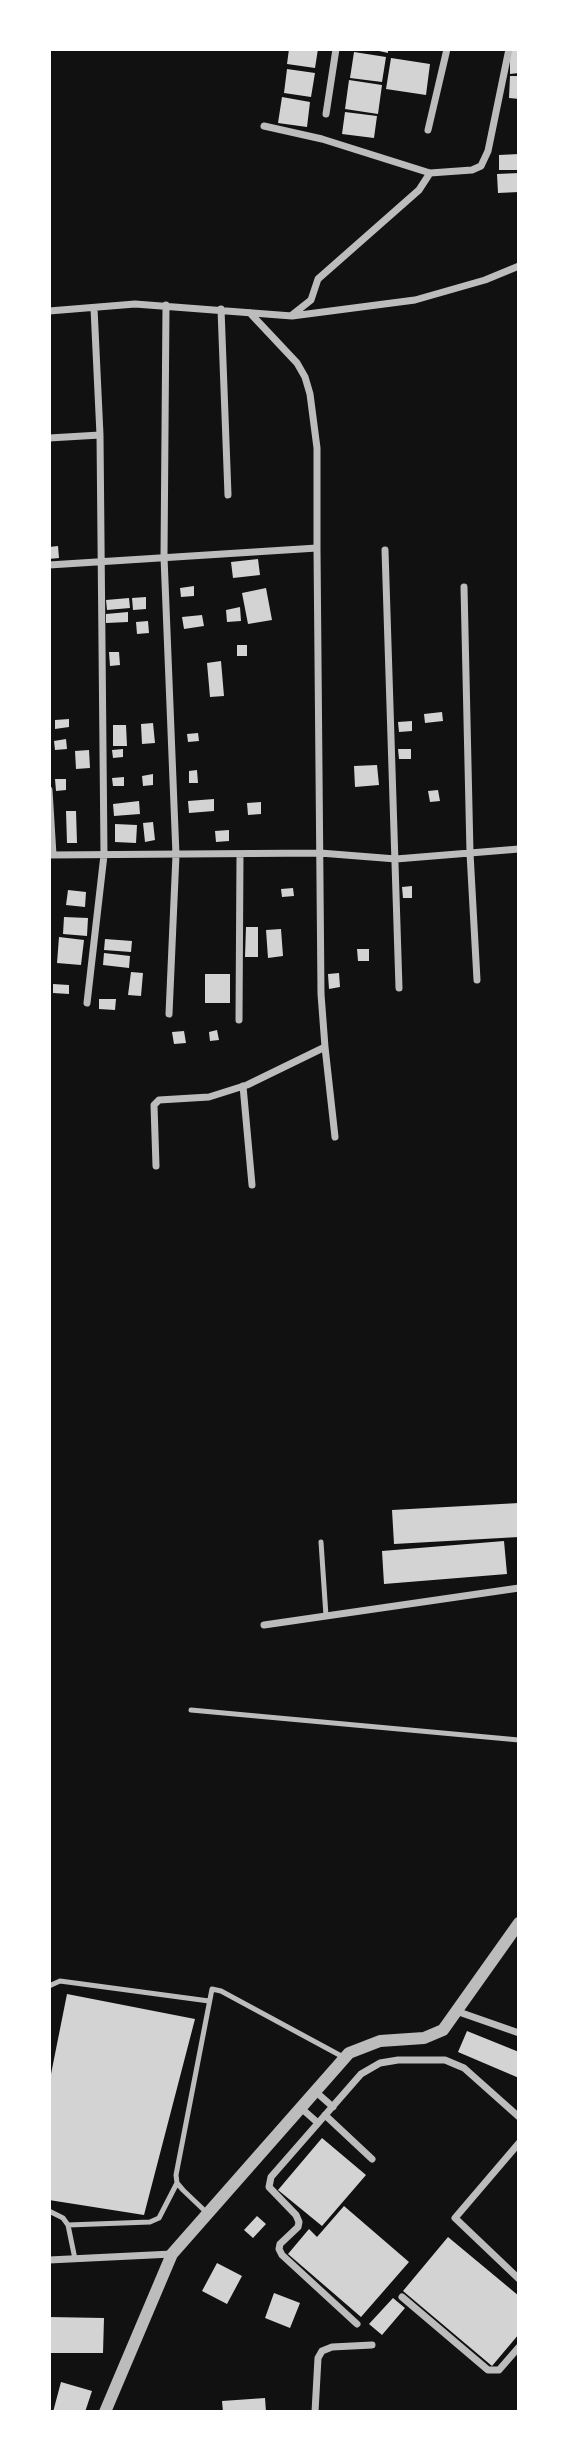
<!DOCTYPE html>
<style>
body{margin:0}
#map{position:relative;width:568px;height:2461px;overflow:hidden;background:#111;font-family:Barlow,sans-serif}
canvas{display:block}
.frame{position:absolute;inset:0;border:51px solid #fff;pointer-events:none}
</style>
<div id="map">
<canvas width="568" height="2461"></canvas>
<div class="frame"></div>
</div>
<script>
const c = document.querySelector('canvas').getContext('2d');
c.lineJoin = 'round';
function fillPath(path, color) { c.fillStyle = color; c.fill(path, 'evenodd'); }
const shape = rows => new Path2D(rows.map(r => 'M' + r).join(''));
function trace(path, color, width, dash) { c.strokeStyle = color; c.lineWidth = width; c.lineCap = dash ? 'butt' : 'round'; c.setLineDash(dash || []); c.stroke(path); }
fillPath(shape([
 [289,49,318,49,315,68,287,64],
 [370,49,388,49,388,53],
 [510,50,519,50,519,73,510,74],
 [354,52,386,57,382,82,350,78],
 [391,58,430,64,426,95,386,89],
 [287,69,315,73,311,97,284,93],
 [510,76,519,76,519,99,509,98],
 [349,80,382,85,378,114,345,109],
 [282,97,310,102,307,127,278,123],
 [345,112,377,116,374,138,342,134],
 [519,154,519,170,499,170,499,155],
 [519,173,519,192,498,193,497,174],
 [58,546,59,558,49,559,49,547],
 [258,559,260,575,233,578,231,562],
 [194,586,194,596,181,597,180,588],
 [266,588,272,620,248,624,242,593],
 [146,597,146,609,133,610,132,598],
 [129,598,130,608,107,610,106,600],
 [240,607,241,621,227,622,226,610],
 [128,612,128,622,106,623,106,614],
 [202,615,204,626,184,629,182,617],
 [148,621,149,633,137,634,136,622],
 [237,645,247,645,247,656,237,656],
 [109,652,119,652,120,665,110,666],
 [221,661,224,696,210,697,207,663],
 [442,712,443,721,425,723,424,714],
 [69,719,69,727,55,729,55,720],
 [412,721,412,731,399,732,398,722],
 [153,723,155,743,142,744,141,724],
 [113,725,126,725,127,746,113,746],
 [198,733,199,741,188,742,187,734],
 [66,739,67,749,55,750,54,741],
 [123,749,123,757,113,758,112,750],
 [398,749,411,749,411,759,399,759],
 [89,750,90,768,76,769,75,751],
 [377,765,379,785,355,787,354,766],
 [197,770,198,783,189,783,189,771],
 [153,774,153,785,143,786,142,776],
 [124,777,124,786,113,786,112,778],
 [55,779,66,779,66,790,56,791],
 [438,790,440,801,430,802,428,791],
 [214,799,214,811,189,813,188,801],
 [139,801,140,814,114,816,113,804],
 [261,802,261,814,248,815,247,803],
 [66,811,76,811,77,843,67,843],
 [153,822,155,840,145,842,143,823],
 [115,824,137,825,136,843,115,842],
 [229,830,229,841,216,842,215,831],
 [412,886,412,898,403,898,402,887],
 [293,888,294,896,282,897,281,889],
 [68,890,86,892,85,907,66,905],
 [64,917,88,918,87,936,63,934],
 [246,927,258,927,258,957,245,957],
 [281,929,283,956,268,958,266,930],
 [59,937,84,940,81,965,57,963],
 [105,939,132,941,131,952,104,950],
 [357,949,369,949,369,961,358,961],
 [104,953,130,956,129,968,103,965],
 [131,972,143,973,141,996,128,995],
 [339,973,340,987,329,989,328,974],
 [205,974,230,974,230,1003,205,1003],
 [53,984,69,985,69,994,53,993],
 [99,999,116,999,115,1010,99,1009],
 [217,1030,219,1040,210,1041,209,1032],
 [184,1031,186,1043,174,1044,172,1032],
 [519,1503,519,1537,394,1544,392,1510],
 [504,1541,507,1574,384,1584,382,1551],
 [67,1994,195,2019,144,2215,49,2200,49,2084],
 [467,2031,519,2052,519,2078,458,2052],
 [322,2138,366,2175,322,2226,278,2190],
 [344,2206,409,2262,361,2317,288,2254,309,2229,317,2237],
 [257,2216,266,2224,253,2238,244,2230],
 [448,2237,519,2296,519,2334,492,2366,403,2291],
 [217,2263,242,2276,227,2304,202,2291],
 [274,2293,300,2303,290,2328,265,2318],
 [393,2298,405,2308,382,2335,369,2324],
 [49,2317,104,2318,103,2353,49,2353],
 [61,2382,92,2391,85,2412,53,2412],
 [265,2398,266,2412,223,2412,222,2401]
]), '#d3d3d3');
trace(shape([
 [321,1542,326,1616],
 [191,1710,519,1740],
 [49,1986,60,1981,209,2001],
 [49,2211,63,2218,68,2225,75,2259],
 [206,2212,183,2190,177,2183,176,2175,212,1989,221,1991,345,2058],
 [68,2225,150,2222,159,2218,177,2183]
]), '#bcbcbc', 5);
trace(shape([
 [326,114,336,49],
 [264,126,322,139,430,173,472,170,481,166,488,151,509,49],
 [428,130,447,49],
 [166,305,164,557,176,855,169,1014],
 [221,309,228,495],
 [49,311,135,304,292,316,415,300,485,280,519,266],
 [250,313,297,363,305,377,310,394,317,448,317,548],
 [292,315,311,300,318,279,419,190,430,173],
 [49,438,100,435],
 [385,550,399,988],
 [49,565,317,548,321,994,325,1047,247,1085,209,1097,159,1100,154,1105,156,1166],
 [464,587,470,853,477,980],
 [49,790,53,855],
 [49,855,320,853,396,859,519,849],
 [87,1003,104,855,100,435,94,308],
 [239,1020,240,854],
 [325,1047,335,1137],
 [243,1086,252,1185],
 [264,1625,519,1588],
 [456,2011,519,2033],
 [316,2092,333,2107],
 [301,2108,318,2123],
 [325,2115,372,2159],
 [519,2143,455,2218,519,2279],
 [49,2260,172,2254],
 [402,2297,488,2370,499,2370,519,2347],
 [357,2324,282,2255,279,2249,280,2244,298,2227,299,2222,296,2215,269,2187,271,2177,361,2074,380,2063,398,2060,445,2060,464,2068,519,2117],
 [315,2412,318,2358,322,2351,332,2347,372,2345]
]), '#bcbcbc', 7);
trace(shape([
 [105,2412,172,2254,349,2053,380,2041,424,2038,443,2030,519,1923]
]), '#bcbcbc', 12);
</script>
